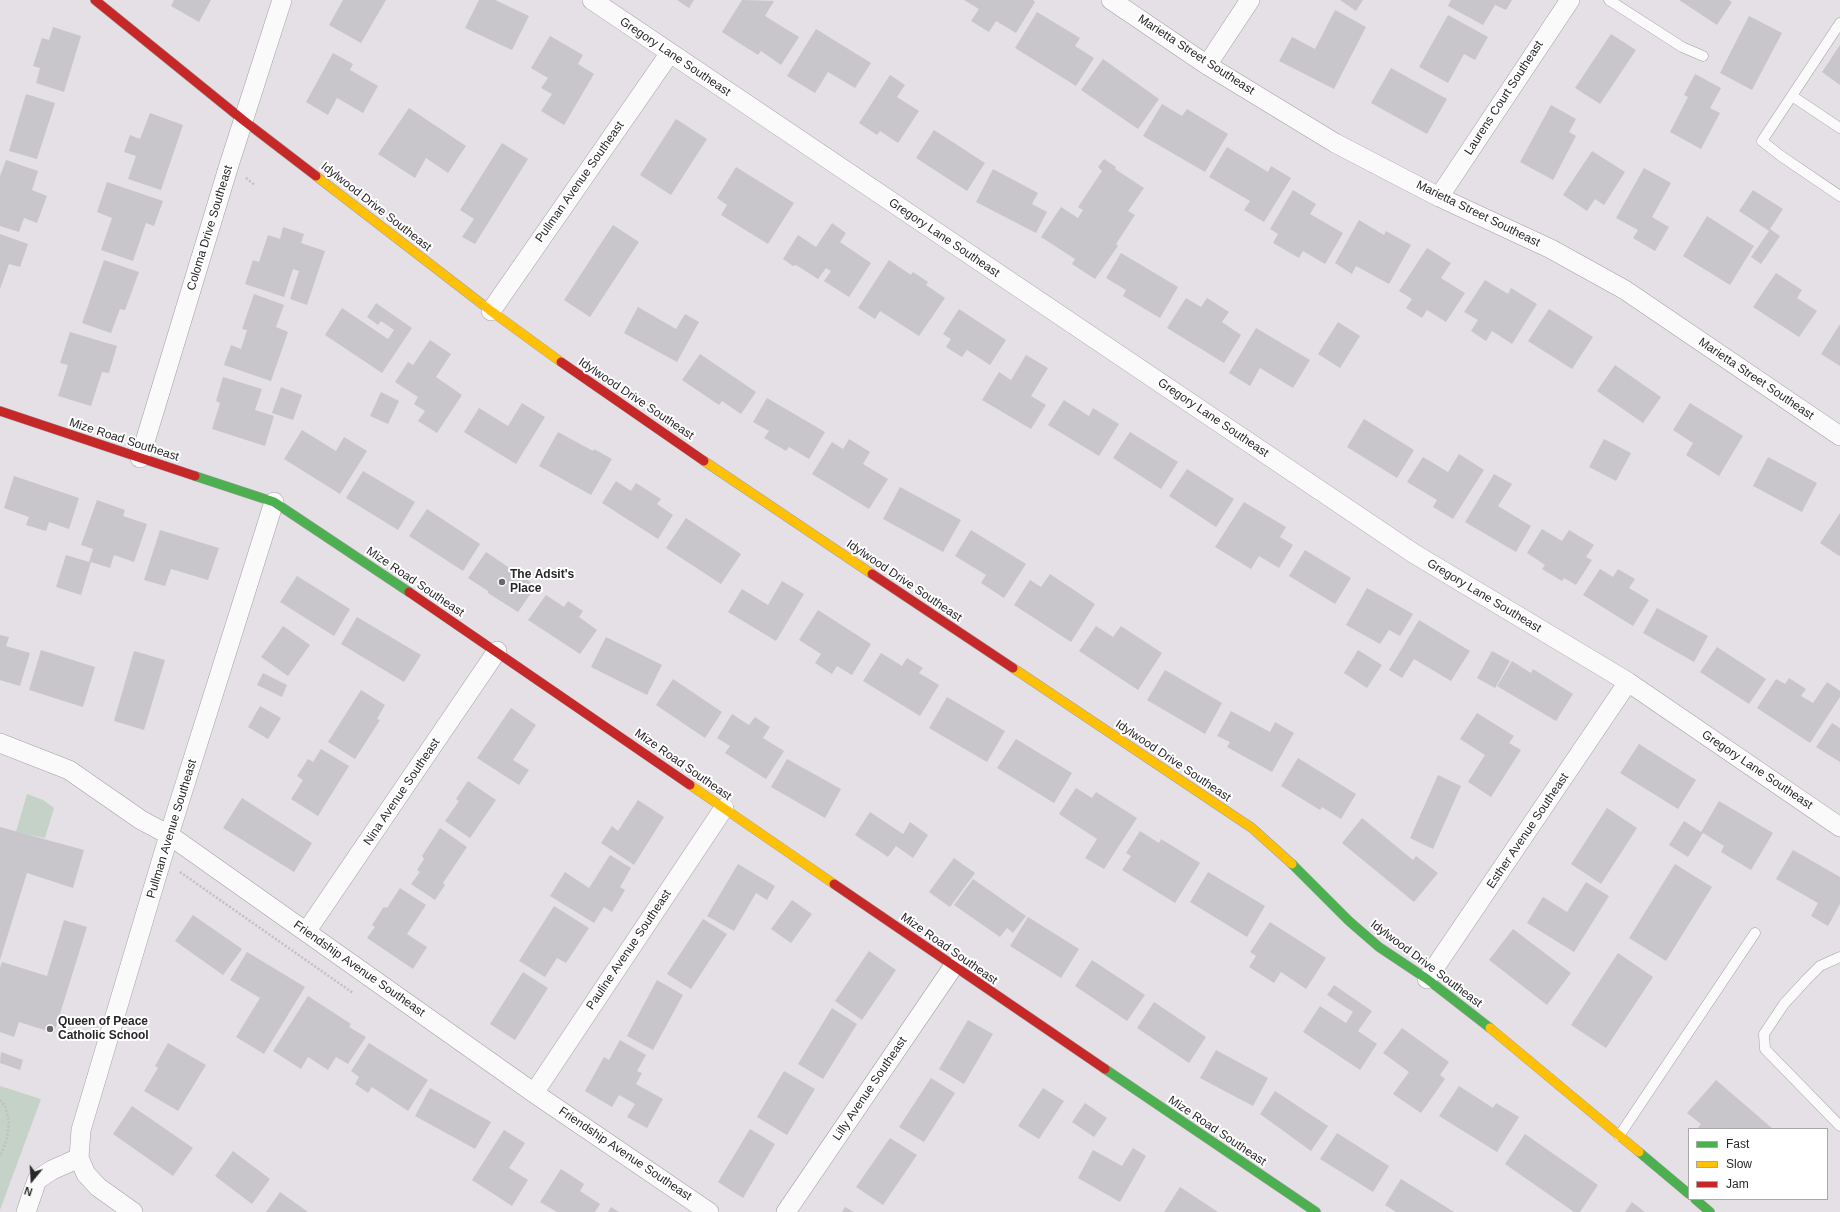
<!DOCTYPE html>
<style>
body{margin:0}
#map{position:relative;width:1840px;height:1212px;overflow:hidden;background:#e4e0e5;font-family:Helvetica,sans-serif}
canvas{display:block}
.legend{position:absolute;left:1688px;top:1128px;width:140px;height:72px;box-sizing:border-box;background:#fff;border:1px solid #a9a8a9;margin:0;padding:5px 7px;list-style:none;font-size:12px;color:#282629}
.legend li{display:flex;align-items:center;gap:8px;height:20px}
.legend b{width:20px;border:1px solid #a9a8a9}
.north{position:absolute;left:12px;top:1160px;width:40px;height:40px;-webkit-text-stroke:3px #fff;paint-order:stroke;rotate:198deg;font-size:11px;font-weight:700;line-height:16px;text-align:center;color:#282629}
.north::after{content:'';display:block;margin:auto;width:14px;height:18px;background:#282629;clip-path:polygon(50% 0,100% 100%,50% 72%,0 100%)}
</style>
<div id="map">
<canvas width="1840" height="1212"></canvas>
<ul class="legend">
<li><b style="height:5px;background:#4caf50"></b>Fast</li>
<li><b style="height:5px;background:#ffc107"></b>Slow</li>
<li><b style="height:5px;background:#c62828"></b>Jam</li>
</ul>
<div class="north">N</div>
</div>
<script>
const c = document.querySelector('canvas').getContext('2d');
c.lineJoin = 'round';
function fillPath(path, color) { c.fillStyle = color; c.fill(path, 'evenodd'); }
const shape = rows => new Path2D(rows.map(r => 'M' + r).join(''));
function trace(path, color, width, dash) { c.strokeStyle = color; c.lineWidth = width; c.lineCap = dash ? 'butt' : 'round'; c.setLineDash(dash || []); c.stroke(path); }
function label(font, color, halo, rows, align = 'center') {
  c.font = font + ' Helvetica,sans-serif'; c.lineWidth = 4; c.setLineDash([]); c.textBaseline = 'middle'; c.strokeStyle = halo; c.fillStyle = color; for (const [text, x, y, turn = 0] of rows) {
    c.save(); c.translate(x, y); c.rotate((+turn || 0) * Math.PI / 180); c.textAlign = isNaN(turn) ? turn : align; if (halo) c.strokeText(text, 0, 0); c.fillText(text, 0, 0); c.restore();
  }
}
fillPath(shape([
 [27,794,43,800,54,808,45,838,16,832],
 [0,1086,41,1099,0,1210]
]), '#c5d2c7');
fillPath(shape([
 [174,0,211,0,199,22,171,6],
 [343,0,386,0,361,43,329,25],
 [479,0,495,0,529,16,512,50,465,28],
 [677,0,694,0,689,8],
 [742,0,774,1,765,16,799,37,781,65,761,51,758,55,722,32],
 [964,0,1033,0,1035,2,1016,33,996,21,989,32,971,21,979,9],
 [1340,0,1363,0,1356,11],
 [1451,0,1512,0,1506,10,1495,5,1483,25,1448,6],
 [1679,0,1729,0,1732,2,1717,25],
 [1335,10,1366,27,1334,89,1279,61,1292,37,1315,49],
 [1037,12,1080,38,1075,46,1094,58,1076,86,1015,48],
 [1448,15,1488,37,1475,60,1464,54,1448,83,1419,67],
 [1749,16,1782,33,1752,90,1720,73],
 [53,27,81,36,64,92,36,83,40,68,33,66,42,38,49,40],
 [816,29,871,63,855,88,828,72,815,93,787,76],
 [1611,34,1636,50,1600,104,1575,88],
 [550,36,583,55,578,64,594,74,564,125,541,111,552,94,541,88,548,78,531,68],
 [1840,45,1840,85,1822,72],
 [333,53,353,64,350,70,378,86,363,113,337,98,328,115,306,102],
 [1103,59,1159,99,1138,129,1081,90],
 [1391,68,1447,99,1427,134,1371,103],
 [1695,74,1721,88,1710,108,1720,113,1701,149,1670,132,1688,97,1684,95],
 [890,75,905,85,897,97,919,111,898,143,880,131,877,135,859,123],
 [26,94,55,103,37,159,9,151],
 [1162,104,1182,116,1187,109,1228,134,1205,172,1143,136],
 [1551,105,1576,119,1569,132,1576,136,1553,180,1520,162],
 [409,108,466,146,448,173,426,158,415,178,378,154],
 [150,113,183,125,161,190,128,179,136,156,124,152,130,135,140,139],
 [676,119,707,139,671,195,640,175],
 [934,130,985,163,967,191,916,158],
 [502,143,528,159,475,244,462,237,474,219,460,210],
 [1227,147,1268,172,1271,166,1291,178,1264,222,1244,210,1250,201,1209,177],
 [1592,151,1625,172,1604,205,1595,199,1587,211,1563,195],
 [1104,159,1116,167,1115,169,1144,188,1128,211,1135,215,1116,244,1118,246,1095,279,1072,264,1075,259,1041,237,1061,207,1078,218,1083,210,1078,207,1102,171,1098,167],
 [6,160,38,171,32,190,47,196,37,223,24,218,19,232,0,226,0,176],
 [736,167,794,203,768,244,721,215,727,205,717,198],
 [1644,168,1671,183,1652,217,1669,227,1655,251,1633,238,1638,230,1616,218],
 [993,169,1038,193,1032,204,1047,212,1036,233,976,202],
 [107,182,163,201,154,226,146,223,133,261,101,250,112,218,97,212],
 [1293,190,1316,204,1310,214,1343,233,1325,264,1303,251,1299,258,1273,243,1278,234,1270,229],
 [1753,190,1783,209,1770,229,1780,236,1761,264,1751,257,1769,231,1739,211],
 [1707,216,1754,246,1730,285,1683,256],
 [1359,220,1384,235,1386,231,1411,245,1389,284,1356,266,1352,274,1335,263],
 [832,223,846,233,840,242,871,263,849,297,824,281,831,271,826,268,818,279,796,265,793,266,783,259,798,235,816,247],
 [613,225,639,242,590,317,564,300],
 [283,227,304,234,301,243,325,251,307,305,290,299,299,271,293,269,284,297,245,284,253,260,259,262,268,235,280,239],
 [0,234,28,244,20,267,9,264,0,289],
 [1427,248,1451,263,1441,278,1465,293,1446,322,1427,310,1422,318,1406,308,1412,299,1399,291],
 [1121,253,1178,287,1160,318,1123,296,1126,290,1106,278],
 [104,260,139,272,125,310,120,309,111,333,82,323],
 [889,260,911,275,913,272,928,282,926,285,945,298,919,336,880,311,875,319,858,308],
 [1776,273,1802,290,1797,298,1817,311,1799,337,1753,307],
 [1485,280,1508,294,1511,288,1537,304,1512,344,1492,331,1486,341,1471,331,1478,320,1464,312],
 [254,294,284,305,276,327,288,332,271,381,224,365,231,345,241,349,247,330,242,329],
 [1186,298,1201,307,1207,298,1229,312,1222,322,1241,335,1224,363,1167,328],
 [376,303,412,328,382,373,325,335,342,308,388,339,394,330,381,321,378,325,367,317],
 [638,307,676,329,685,314,699,322,677,362,624,333],
 [959,309,1006,340,990,365,967,350,962,357,946,347,951,339,943,334],
 [1549,309,1593,337,1572,369,1528,341],
 [1338,322,1360,336,1340,368,1318,354],
 [1840,324,1840,366,1821,354],
 [1256,328,1310,360,1293,388,1260,368,1250,386,1229,373],
 [70,332,117,346,109,373,102,372,91,406,58,396,68,365,60,363],
 [430,340,451,354,436,377,462,395,437,433,418,421,425,411,414,404,418,397,395,382,408,362,413,365],
 [700,354,756,392,741,414,722,401,719,405,682,380],
 [1026,355,1048,368,1031,396,1046,405,1031,429,982,400,999,372,1011,380],
 [1615,365,1661,397,1643,423,1597,391],
 [223,377,262,389,255,410,274,416,265,446,212,429,220,403,216,401],
 [281,387,302,395,293,420,272,413],
 [381,392,399,401,388,424,370,416],
 [767,398,825,432,809,459,789,447,786,451,764,438,769,431,753,422],
 [1064,400,1089,416,1093,408,1119,424,1099,456,1048,425],
 [522,403,545,417,516,464,464,432,479,408,508,426],
 [1690,403,1743,436,1719,476,1686,455,1693,443,1673,430],
 [1364,419,1414,450,1397,478,1347,447],
 [302,430,336,451,344,437,367,451,340,494,284,459],
 [558,432,593,451,594,449,612,459,591,495,539,466],
 [1130,432,1178,462,1161,489,1113,458],
 [849,439,870,452,863,464,888,479,869,509,812,474,832,442,843,449],
 [1604,439,1631,453,1616,481,1589,467],
 [1459,454,1484,470,1453,519,1433,507,1437,500,1407,482,1423,457,1448,472],
 [1768,457,1817,483,1802,512,1753,486],
 [1187,469,1234,499,1216,527,1169,496],
 [363,471,415,502,398,530,346,498],
 [1494,474,1512,484,1498,506,1531,526,1516,552,1465,522],
 [14,476,79,498,69,529,49,522,46,531,26,525,29,517,4,508],
 [616,481,631,491,636,483,661,499,657,504,673,515,658,539,602,503],
 [900,487,961,520,943,552,883,519],
 [97,500,125,510,123,516,147,524,134,562,114,555,110,568,91,562,81,595,56,587,66,555,89,562,93,549,81,545],
 [1244,502,1286,527,1280,537,1293,545,1279,568,1259,556,1251,569,1215,547],
 [427,509,480,544,463,571,409,536],
 [1840,513,1840,555,1839,556,1820,543],
 [686,518,741,554,721,584,666,548],
 [1542,529,1562,541,1569,530,1594,545,1586,557,1592,560,1576,585,1564,578,1562,581,1542,569,1545,565,1527,553],
 [160,530,219,548,208,580,171,569,165,586,144,580],
 [971,530,1026,564,1004,598,981,583,986,575,955,556],
 [1305,550,1351,578,1335,604,1289,576],
 [486,552,536,586,518,612,488,593,488,591,468,578],
 [1600,569,1613,577,1618,569,1635,579,1629,588,1649,600,1633,626,1583,595],
 [1050,574,1095,604,1071,642,1014,605,1030,580,1041,587],
 [297,576,350,609,334,636,280,602],
 [782,581,804,594,776,641,728,612,742,589,768,605],
 [1367,588,1413,614,1400,636,1389,630,1380,644,1346,625],
 [546,595,564,607,568,601,583,611,579,617,597,630,580,654,528,620],
 [1657,608,1708,636,1694,662,1643,633],
 [818,610,871,644,852,675,837,666,832,674,815,663,821,654,799,640],
 [357,617,421,655,404,682,341,644],
 [1419,620,1470,651,1451,681,1414,659,1402,678,1389,670],
 [283,626,310,645,288,676,261,657],
 [1096,626,1113,637,1121,626,1162,653,1138,690,1079,651],
 [0,635,9,637,6,646,30,653,20,686,0,680],
 [606,637,662,665,647,695,591,667],
 [1717,647,1766,679,1749,704,1700,672],
 [41,650,95,667,83,707,29,690],
 [1358,650,1382,665,1367,688,1344,673],
 [134,651,165,660,144,730,114,721],
 [1492,651,1510,661,1495,688,1477,678],
 [881,653,902,666,907,658,923,668,919,673,939,685,920,716,863,681],
 [1512,661,1531,673,1533,669,1573,694,1556,721,1497,686],
 [1165,670,1222,703,1205,734,1147,700],
 [263,673,287,685,282,697,257,685],
 [1789,678,1806,689,1801,696,1813,703,1827,682,1840,691,1840,697,1810,743,1757,708,1776,679,1785,684],
 [673,679,722,712,705,738,656,705],
 [361,690,385,705,377,719,380,720,355,759,328,742],
 [947,697,1005,731,987,762,929,728],
 [260,706,281,718,268,739,248,727],
 [511,708,536,725,513,760,529,770,519,785,477,758],
 [1231,711,1270,732,1275,722,1294,733,1272,772,1227,747,1230,742,1217,736],
 [1477,713,1514,736,1509,743,1521,750,1491,797,1468,782,1485,755,1460,739],
 [732,714,749,725,755,717,770,727,763,738,784,751,766,779,725,753,730,746,717,738],
 [1832,723,1840,728,1840,762,1816,747],
 [1016,739,1072,773,1054,803,997,768],
 [1639,744,1696,780,1678,809,1620,773],
 [321,749,349,766,318,816,291,799,303,780,297,776,308,759,313,762],
 [1298,758,1356,794,1341,819,1322,807,1320,810,1281,786],
 [787,759,841,789,825,818,771,787],
 [1438,775,1461,786,1433,849,1410,838],
 [468,781,496,800,470,838,445,821,459,801,456,799],
 [1076,788,1092,798,1096,792,1137,818,1104,869,1085,858,1097,839,1059,814],
 [242,798,312,843,294,872,223,828],
 [638,800,664,817,634,865,601,843,612,826,618,831],
 [1719,801,1773,833,1751,870,1721,852,1724,846,1703,833,1688,857,1669,845,1684,821,1701,832],
 [1607,808,1637,828,1601,884,1571,864],
 [870,812,903,834,910,822,928,835,913,858,896,846,888,857,855,835],
 [1362,818,1413,860,1416,856,1438,873,1414,902,1342,843],
 [0,827,84,850,73,888,27,873,0,960],
 [440,828,467,847,443,883,445,885,435,900,411,884,420,872,417,870,424,859,422,856],
 [1140,831,1159,843,1161,839,1200,863,1175,903,1122,870,1131,856,1126,853],
 [1793,850,1840,877,1840,904,1828,926,1811,916,1818,903,1776,879],
 [610,855,631,868,620,887,625,890,612,912,604,907,594,923,550,896,565,872,589,888],
 [954,858,975,873,950,907,929,892],
 [738,864,775,886,767,900,756,893,734,931,707,916],
 [1675,864,1712,887,1666,961,1629,938],
 [1208,872,1265,906,1247,937,1190,902],
 [973,879,1026,916,1013,933,1007,928,1000,937,954,905],
 [1586,882,1609,896,1574,952,1527,923,1543,897,1567,912],
 [400,888,426,905,407,934,427,947,413,969,367,938,375,927,372,925,383,908,385,907,387,908],
 [792,900,812,914,791,943,771,929],
 [554,906,589,928,566,963,557,958,545,977,519,961],
 [193,915,242,949,223,975,175,941],
 [1028,917,1079,949,1061,978,1010,946],
 [703,919,727,934,691,989,667,974],
 [64,920,87,927,54,1033,19,1022,14,1037,0,1032,0,968,2,962,47,976],
 [1270,922,1326,958,1306,989,1281,972,1274,983,1249,967,1256,956,1250,952],
 [1513,929,1571,973,1547,1005,1489,960],
 [869,951,896,970,862,1020,835,1001],
 [247,952,305,987,264,1054,236,1037,260,998,230,980],
 [1618,953,1653,977,1606,1048,1571,1025],
 [1092,960,1145,995,1127,1021,1075,986],
 [523,972,548,988,515,1040,490,1024],
 [657,980,683,995,653,1050,627,1036],
 [1334,985,1372,1011,1358,1031,1377,1044,1360,1070,1303,1032,1320,1006,1346,1023,1353,1012,1327,995],
 [308,996,351,1024,349,1027,366,1037,348,1064,336,1057,328,1070,308,1057,301,1069,273,1051],
 [1154,1002,1206,1037,1189,1063,1137,1028],
 [832,1008,857,1024,823,1079,798,1064],
 [968,1020,993,1034,964,1084,939,1069],
 [1402,1028,1449,1062,1440,1075,1445,1079,1421,1113,1393,1094,1409,1072,1383,1053],
 [620,1040,646,1055,637,1071,642,1073,636,1084,663,1099,647,1128,627,1117,635,1104,619,1095,612,1107,585,1091,604,1057,609,1060],
 [168,1043,206,1065,178,1111,144,1091,158,1068,155,1066],
 [369,1043,428,1080,408,1111,372,1087,368,1093,355,1084,359,1077,351,1071],
 [1216,1050,1268,1078,1253,1106,1200,1078],
 [1,1052,23,1060,20,1070,0,1063],
 [784,1071,815,1089,787,1135,757,1117],
 [931,1078,955,1093,924,1142,899,1127],
 [1716,1080,1773,1129,1697,1129,1701,1124,1687,1113],
 [1459,1086,1493,1108,1496,1103,1519,1117,1497,1152,1439,1116],
 [430,1088,491,1122,475,1149,415,1116],
 [1043,1088,1064,1101,1039,1139,1018,1126],
 [1275,1091,1328,1126,1311,1151,1260,1114],
 [1085,1103,1107,1118,1094,1137,1072,1122],
 [132,1106,193,1148,173,1176,113,1134],
 [750,1129,775,1144,743,1198,718,1182],
 [504,1130,525,1143,509,1168,528,1180,512,1206,472,1180],
 [1337,1133,1389,1166,1373,1192,1320,1159],
 [1525,1134,1598,1185,1580,1212,1574,1212,1505,1164],
 [890,1138,917,1155,883,1205,856,1187],
 [1133,1148,1146,1156,1120,1202,1078,1178,1093,1150,1122,1166],
 [233,1151,270,1179,252,1204,215,1176],
 [561,1169,584,1184,580,1191,600,1204,595,1212,557,1212,540,1202],
 [1401,1179,1454,1212,1396,1212,1385,1205],
 [1180,1187,1218,1212,1164,1212],
 [280,1192,308,1212,266,1212],
 [1632,1202,1645,1212,1625,1212],
 [611,1207,619,1212,608,1212],
 [845,1207,854,1212,842,1212]
]), '#c8c6ca');
const lane = shape([
 [1609,0,1682,47,1703,56],
 [1840,23,1762,141,1781,156,1840,196],
 [1792,96,1840,128],
 [1840,957,1820,966,1806,980,1784,1004,1764,1034,1765,1049,1840,1126],
 [1619,1136,1755,933]
]);
const street = shape([
 [592,0,1413,553,1628,682,1840,827],
 [1111,0,1207,65,1335,143,1439,197,1551,249,1625,290,1840,436],
 [1207,65,1250,0],
 [1439,197,1570,0],
 [491,311,670,53],
 [140,458,229,165,282,0],
 [0,743,69,770,141,820,169,835,534,1093,709,1212],
 [306,932,497,651],
 [1427,979,1628,682],
 [534,1093,724,808],
 [26,1212,37,1180,52,1170,79,1158],
 [133,1212,98,1187,86,1174,79,1158,81,1130,169,835,274,502],
 [786,1212,953,967]
]);
const fast = shape([
 [195,476,274,502,409,592],
 [1292,864,1349,921,1379,947,1427,979,1490,1028],
 [1105,1069,1316,1212],
 [1639,1152,1689,1194],
 [1695,1199,1710,1212]
]);
const slow = shape([
 [316,176,491,311,561,362],
 [704,461,872,574],
 [1013,668,1252,828,1292,864],
 [690,785,834,884],
 [1490,1028,1639,1152]
]);
const jam = shape([
 [95,0,243,120,316,176],
 [561,362,704,461],
 [0,411,195,476],
 [872,574,1013,668],
 [409,592,690,785],
 [834,884,1105,1069]
]);
trace(lane, '#a29fa3', 11);
trace(street, '#a29fa3', 20);
trace(fast, '#a29fa3', 10);
trace(slow, '#a29fa3', 10);
trace(jam, '#a29fa3', 10);
trace(shape([
 [246,178,255,185],
 [180,872,353,993],
 [0,1100,5,1106,9,1122,7,1139,0,1157]
]), '#c1c0c1', 2.5, [2, 2]);
trace(lane, '#fbfafb', 10);
trace(street, '#fbfafb', 19);
trace(fast, '#4caf50', 9);
trace(slow, '#ffc107', 9);
trace(jam, '#c62828', 9);
for (const [x, y, r, color] of [
 [502,582,4,"#6a676b"],
 [50,1029,4,"#6a676b"]
]) { const dot = new Path2D(); dot.arc(x, y, r, 0, 2 * Math.PI); c.fillStyle = color; c.fill(dot); trace(dot, '#fff', 1.5); }
label('12px', '#282629', '#fff', [
 ["Marietta Street Southeast",1196,55,33],
 ["Gregory Lane Southeast",675,57,34],
 ["Laurens Court Southeast",1504,98,-57],
 ["Pullman Avenue Southeast",580,182,-55],
 ["Idylwood Drive Southeast",376,207,38],
 ["Marietta Street Southeast",1478,214,26],
 ["Coloma Drive Southeast",210,228,-73],
 ["Gregory Lane Southeast",944,238,34],
 ["Marietta Street Southeast",1756,379,34],
 ["Idylwood Drive Southeast",636,399,34],
 ["Gregory Lane Southeast",1213,418,34],
 ["Mize Road Southeast",124,440,18],
 ["Idylwood Drive Southeast",904,581,34],
 ["Mize Road Southeast",415,582,34],
 ["Gregory Lane Southeast",1484,596,31],
 ["Idylwood Drive Southeast",1173,761,34],
 ["Mize Road Southeast",683,765,35],
 ["Gregory Lane Southeast",1757,770,34],
 ["Nina Avenue Southeast",402,792,-56],
 ["Pullman Avenue Southeast",172,829,-73],
 ["Esther Avenue Southeast",1528,831,-56],
 ["Mize Road Southeast",949,949,35],
 ["Pauline Avenue Southeast",629,950,-56],
 ["Idylwood Drive Southeast",1426,964,37],
 ["Friendship Avenue Southeast",359,969,35],
 ["Lilly Avenue Southeast",870,1089,-56],
 ["Mize Road Southeast",1217,1131,34],
 ["Friendship Avenue Southeast",625,1154,34]
]);
label('bold 12px', '#282629', '#fff', [
 ["The Adsit's",510,575],
 ["Place",510,589],
 ["Queen of Peace",58,1022],
 ["Catholic School",58,1036]
], 'left');
</script>
